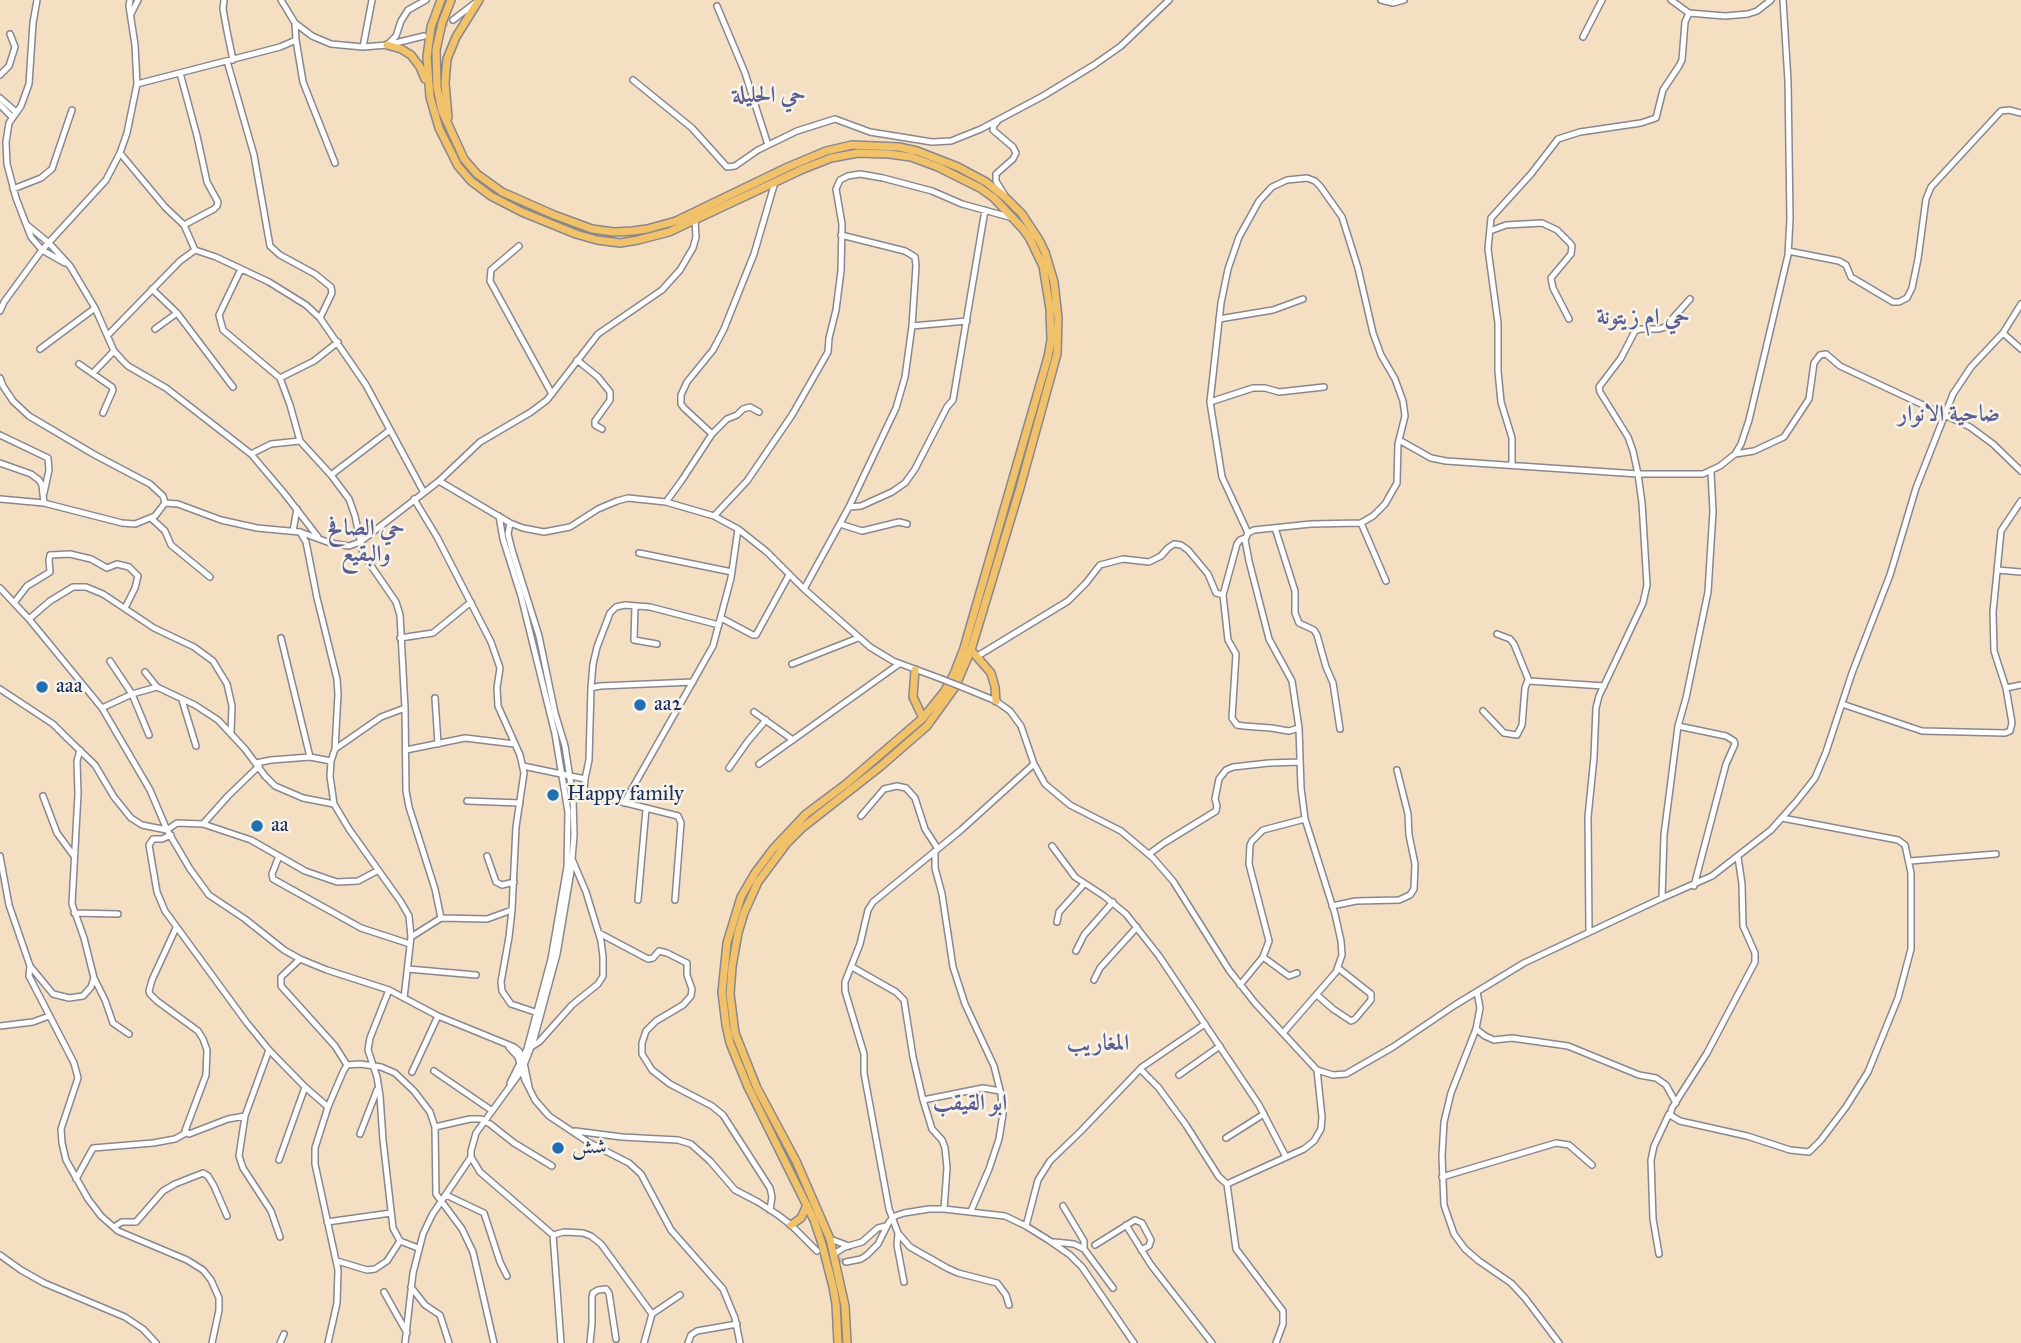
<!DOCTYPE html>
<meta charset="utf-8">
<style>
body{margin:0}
canvas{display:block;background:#f4dfc3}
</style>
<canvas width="2021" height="1343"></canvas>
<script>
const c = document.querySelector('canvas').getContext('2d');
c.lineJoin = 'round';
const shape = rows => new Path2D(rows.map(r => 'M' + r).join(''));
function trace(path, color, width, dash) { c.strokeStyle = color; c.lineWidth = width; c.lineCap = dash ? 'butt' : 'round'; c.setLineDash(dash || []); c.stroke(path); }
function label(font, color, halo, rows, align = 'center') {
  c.font = font + ' "IM FELL Great Primer",Amiri,serif'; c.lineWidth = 5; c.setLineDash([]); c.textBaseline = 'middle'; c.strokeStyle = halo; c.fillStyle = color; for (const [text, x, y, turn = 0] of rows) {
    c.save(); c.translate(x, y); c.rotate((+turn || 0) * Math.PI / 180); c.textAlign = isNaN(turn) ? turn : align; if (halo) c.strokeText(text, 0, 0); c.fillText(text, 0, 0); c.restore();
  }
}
trace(shape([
 [430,33,453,20],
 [817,1251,846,1262]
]), '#c9bcaf', 5, [5, 2.5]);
const minor = shape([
 [37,0,33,23,29,84,21,106,9,123,6,142,7,164,16,198,31,237,42,250,65,263],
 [224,0,223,9,227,31,233,60],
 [281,0,295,23,312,36,331,44,363,47,387,45,424,36],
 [1381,0,1393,3,1404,0],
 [1671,0,1689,13],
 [717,6,745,73,768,145],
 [131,14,138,0],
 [453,20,475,3],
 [1583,37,1602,0],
 [296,40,303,82,335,163],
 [389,43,396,36,401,21,408,10,426,0],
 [363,47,372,0],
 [227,61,254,155,270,246,280,255,315,274,331,287,332,293,320,318],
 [180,73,197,136,207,182,218,202,217,206,214,209,184,225],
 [0,75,9,66,15,47,10,34],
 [633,80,692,128,727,167,735,166,758,150,797,131,835,119,870,132,932,142,951,141,981,129,1043,96,1094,65,1121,46,1169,0],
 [137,84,280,47,296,40,295,23],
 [0,98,16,112],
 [0,105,12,117],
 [997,122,994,125,993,130,1013,147,1016,153,1013,159,996,174,996,181,1004,194],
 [120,153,165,207,184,225,195,250],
 [13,189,41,178,52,169,72,110],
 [27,225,49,243,70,266,95,308,114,351,122,360,128,366,166,388,251,454,284,493,318,537],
 [1490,231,1506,225,1542,223,1557,230,1570,243,1572,246,1571,254,1551,278,1553,288,1569,319],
 [519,246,491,270,490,281,552,394],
 [1788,251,1839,261,1846,265,1851,277,1893,302,1899,302,1907,298,1912,288,1918,259,1926,199,1931,187,2001,111,2009,110,2021,113],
 [241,269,219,315,223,330,280,378,290,405,300,441,331,475,349,499,355,516,363,554,396,602,400,615,405,708,406,791,409,807,435,889,441,918,411,937],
 [152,289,177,313,233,387],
 [0,311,4,302,42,250,106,180,120,153,127,133,137,84,135,45,129,6,130,0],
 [1219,319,1273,310,1303,299],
 [912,326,967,321],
 [155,329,177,313],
 [2003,333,2021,349],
 [108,335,180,261,195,250,216,257,269,282,306,305,320,318,366,385,423,491],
 [40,349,95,308],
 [577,360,598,377,610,392,610,400,595,421,595,425,602,429],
 [79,364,112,387,113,390,103,413],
 [93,373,114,351],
 [0,378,3,386,13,401,29,416,95,455,150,484,163,496,165,503,155,516,135,524,122,523,44,503,0,499],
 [280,378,314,361,338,342],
 [1210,402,1253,388,1265,388,1279,392,1324,387],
 [712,434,684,408,681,404,681,395,687,382,713,350,724,329,754,254,775,182],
 [0,435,48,458,49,470,44,493],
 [1399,440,1431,458,1446,461,1638,474,1703,474,1720,466,1735,454,1741,444,1749,420,1788,255,1790,219,1788,81,1783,0],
 [251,454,271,444,300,441],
 [1735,454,1754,451,1784,437,1809,399,1814,363,1820,355,1826,354,1840,366,1970,427,1993,444,2021,471],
 [0,463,31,474,39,480,42,485,44,503],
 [1512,464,1512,438,1501,402,1498,371,1498,323,1488,249,1491,218,1531,174,1558,139,1580,132,1641,123,1656,118,1663,90,1679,66,1682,60,1685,22,1689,13,1725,16,1748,14,1757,11,1771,0],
 [331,475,390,430],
 [439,481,480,442,531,412,547,400,598,334,662,290,680,270,693,248,696,237,695,220],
 [414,499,437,537,491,642,500,668,497,688,498,706,520,755,524,773,516,827,512,910,487,919,441,918],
 [666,502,682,480,712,434,727,419,737,415,743,409,750,407,759,412],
 [165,503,178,504,221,520,257,528,300,532,330,543,349,546,360,542,439,481,510,523,523,528,544,532,570,527,598,509,617,501,628,498,666,502,714,516,738,529,767,552,804,589,870,647,893,661,939,678],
 [849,507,861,506,892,492,905,483,915,469,947,407,953,400,985,210],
 [499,516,503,539,521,596,555,734,568,812,567,867,551,959,527,1049,510,1083],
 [714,516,747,481,792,415,828,352,829,338,836,310,841,271,842,224,836,189,840,180,848,176,860,174,883,178,932,191,962,204,1013,218],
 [151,518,165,531,171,545,210,577],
 [510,523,508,534,512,550,539,636,555,713,565,746,573,798,574,835,571,871,557,954,534,1039,522,1070,476,1133,471,1151,471,1157,480,1172,553,1235,561,1343],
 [1361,523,1386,581],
 [840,524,862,531,899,522,907,524],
 [1275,528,1295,591,1295,613,1299,623,1314,630,1317,635,1326,667,1333,683,1340,729],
 [293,531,297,509],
 [300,532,306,542,308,552,317,598,337,679,338,694,335,749,331,761,330,776,334,804,349,829,401,902,409,916,411,937,404,998],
 [1248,533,1254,530,1311,524,1361,523,1373,516,1385,504,1397,483,1398,444,1405,416,1403,401,1395,379,1381,355,1373,333,1358,268,1342,217,1320,186,1315,181,1307,178,1287,180,1272,187,1259,201,1239,237,1228,269,1221,303,1210,402,1222,477,1248,533,1245,540,1249,561,1269,639,1292,681,1299,728,1301,788,1305,819,1335,914,1341,941,1342,955,1336,972,1283,1033],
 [1245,538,1240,540,1237,544,1223,595,1228,640,1236,654,1232,718,1237,725,1244,726,1271,728,1289,731,1299,728],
 [639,553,732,572],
 [1997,570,2021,572],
 [0,588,29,619,102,708,150,790,167,830,190,869,209,895,245,919,284,950,300,959,327,970,389,990,438,1016,514,1047,519,1051,523,1058,529,1087],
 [804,589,849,507,896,408,905,377,912,326,916,266,915,257,905,251,841,235],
 [14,603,27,586,50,572,49,560,50,555,70,554,91,559,107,568,117,564,129,567,138,576,135,588,125,608],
 [635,606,634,640,657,644],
 [721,618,753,635,756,635,789,575],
 [29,619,50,601,73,587,86,587,103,594,154,628,194,647,213,661,227,684,232,706,231,732],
 [1497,634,1510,639,1514,644,1529,681,1604,686],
 [281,638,310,757],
 [400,638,433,633,471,602],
 [976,657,1068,601,1086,583,1100,565,1123,559,1149,562,1161,556,1168,548,1174,544,1181,545,1188,550,1208,574,1216,593,1223,595],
 [110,661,132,694,149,735],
 [792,664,858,638],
 [145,672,157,687],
 [962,687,996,701,1010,711,1021,726,1034,764,1045,784,1070,805,1121,831,1153,858,1173,881,1229,970,1255,1003,1317,1070,1333,1075,1346,1074,1393,1047,1455,1005,1524,963,1662,898,1712,876,1771,830,1796,802,1815,778,1826,752,1852,673,1890,575,1916,488,1953,394,1971,367,2003,333,2021,304],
 [591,688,593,664,597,647,610,613,616,607,625,605,650,607,719,625],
 [2006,688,2021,685],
 [0,689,53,724,66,737,95,765,114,797,131,818,142,825,167,830,177,823,203,824,251,840,305,871,337,882,358,881,377,871],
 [435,698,438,744],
 [182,700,196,746],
 [1842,704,1922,731,2005,733,2010,731,2012,723,2006,688,1994,651,1993,612,2001,531,2021,501],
 [102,708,132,694,157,687,195,705,218,720,245,749,265,776,275,786,303,798,334,804],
 [1483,711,1504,733,1517,735,1522,725,1525,688,1528,680],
 [754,712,793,740],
 [1678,726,1726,736,1734,741,1735,744,1726,764,1694,886],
 [335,749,381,717,405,708],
 [406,750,465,738,515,744],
 [256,763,271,760,310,757,331,761],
 [759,764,899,664],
 [523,766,585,779],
 [729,768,748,741,766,720],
 [570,789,678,816,681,823,675,900],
 [584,792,585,779,589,760,591,688,600,686,693,682],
 [43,796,57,833,74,856],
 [467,801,520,803],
 [624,803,713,646,731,578,738,529],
 [861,816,884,789,897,786,906,788,915,798,925,829,938,849],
 [203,824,228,796,259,766],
 [171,835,162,839,153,839,149,845,157,892,165,911,247,1023,269,1050,305,1087,328,1107],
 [1052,846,1075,877,1104,896,1126,914,1159,956,1259,1105,1286,1157],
 [935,851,935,868,942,894,953,967,965,1004,994,1066,1001,1094,1003,1114,999,1139,989,1169,971,1211],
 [1149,854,1164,843,1216,811,1217,806,1215,799,1219,779,1226,770,1233,767,1269,763,1300,762],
 [0,856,9,905,30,966,53,994,69,998,83,996,91,987,94,978,84,938,72,904,78,794,77,761,80,750],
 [279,856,272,874,273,879,361,928,410,944],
 [487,856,496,882,502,885,514,882],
 [1738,857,1742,884,1743,926,1755,953,1755,962,1707,1053,1672,1108,1670,1115,1680,1121,1747,1136,1790,1150,1809,1152,1821,1140,1846,1107,1868,1072,1898,998,1911,949,1911,873,1905,845,1898,840,1782,818],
 [1910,861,1996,854],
 [1662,898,1664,835,1678,726,1686,698,1708,592,1713,511,1711,472],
 [638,900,646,809],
 [1332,906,1356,901,1399,900,1410,895,1414,889,1415,864,1409,835,1408,814,1397,770],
 [512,910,509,937,501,982,502,991,511,1004,538,1013],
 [74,913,118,914],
 [1057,922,1059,912,1084,884],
 [176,928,152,980,149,991,150,994,157,1001,198,1031,203,1039,207,1050,206,1075,185,1131,189,1134,228,1119,245,1116],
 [1589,932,1588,817,1594,757,1596,708,1599,696,1643,603,1647,585,1642,503,1638,474,1633,451,1628,437,1600,392,1599,387,1621,358,1635,331,1641,329,1659,329,1665,327,1690,299],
 [599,933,648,959,653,958,659,951,667,953,687,963,687,975,692,989,691,996,683,1005,656,1021,646,1031,642,1043,642,1054,652,1070,670,1084,712,1106,723,1115,770,1188,772,1197,770,1210],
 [1076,951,1084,935,1113,902],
 [1263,957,1289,976,1297,973],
 [300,959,281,977,281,986,335,1046,347,1065],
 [30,966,29,976,74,1063,78,1078,61,1129,62,1143,66,1160,88,1199,101,1216,118,1231,187,1260,203,1270,211,1280,219,1298,219,1310,212,1343],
 [852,967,896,992,904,1000,913,1057,923,1100,932,1129,942,1140,945,1148,947,1168,944,1209],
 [408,969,476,975],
 [94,978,105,1000,113,1023,129,1034],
 [1094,980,1100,968,1137,927],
 [1240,985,1263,957,1269,941,1249,864,1250,845,1252,841,1263,830,1305,819],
 [389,990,370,1038,368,1050,377,1077,380,1096,383,1140,393,1228,400,1241,418,1248],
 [1477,992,1480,1008,1476,1029,1451,1093,1444,1122,1442,1156,1444,1205,1454,1234,1465,1249,1479,1261,1511,1283,1525,1298,1559,1343],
 [1317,995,1333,1009,1351,1021,1355,1019,1371,1000,1371,994,1338,968],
 [0,1026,33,1022,49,1016],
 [1476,1029,1485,1036,1494,1040,1512,1038,1568,1046,1639,1075,1656,1078,1666,1085,1676,1103],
 [509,1047,518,1057,525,1080,535,1100,549,1116,588,1142,629,1163,641,1174,671,1230,723,1289,735,1318,740,1343],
 [531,1047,539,1042,572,1005,598,984,603,976,603,957,601,941,586,892,572,859],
 [269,1050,245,1116,239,1156,243,1168,271,1211,280,1237],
 [1140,1069,1158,1087,1186,1125,1219,1177,1227,1184],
 [434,1071,491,1110],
 [412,1072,438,1016],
 [1179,1075,1220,1046],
 [923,1100,983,1088,1000,1091],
 [435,1127,470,1119,481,1119,490,1124,514,1143,552,1166],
 [575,1131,622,1137,678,1140,691,1144,710,1161,735,1190,758,1202,778,1215,791,1225,817,1251],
 [360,1134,377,1090],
 [1226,1138,1264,1114],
 [279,1160,305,1087],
 [1442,1177,1556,1143,1569,1145,1592,1165],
 [76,1179,93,1148,153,1143,175,1139,186,1133],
 [446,1195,484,1213,500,1262,507,1276],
 [1063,1206,1084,1241,1084,1249,1113,1288],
 [327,1222,391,1213],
 [1126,1225,1151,1265,1212,1343],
 [1026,1226,1038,1180,1050,1161,1081,1131,1142,1067,1205,1024],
 [114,1227,122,1222,136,1222,163,1191,175,1184,203,1173,208,1176,214,1186,227,1216],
 [898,1233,897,1245,904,1282],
 [553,1235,564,1232,583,1233,591,1236,601,1244,652,1314,644,1343],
 [830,1239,849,1246],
 [1054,1242,1074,1244,1084,1249],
 [1095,1245,1135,1220,1142,1223,1151,1240,1149,1246,1141,1250],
 [834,1254,845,1247,862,1242,878,1228,886,1226],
 [1659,1254,1653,1219,1651,1160,1654,1146,1669,1114],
 [0,1255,21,1270,44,1283,125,1317,143,1329,156,1343],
 [337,1261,367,1270,375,1269,387,1261,400,1241],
 [846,1262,861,1259,867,1255,878,1244,889,1222,895,1216,904,1213,929,1209,944,1209,1005,1216,1026,1226,1050,1241,1070,1255,1082,1267,1134,1343],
 [411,1287,425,1305,440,1315,449,1343],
 [384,1292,407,1333],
 [1009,1305,1006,1295,997,1283,958,1273,947,1268,910,1247,898,1233,889,1209,864,1073,864,1054,845,991,845,982,860,944,868,910,873,902,961,830,1034,764],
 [652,1314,680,1295],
 [280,1343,284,1334],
 [328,1343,337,1303,338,1270,315,1164,315,1148,328,1107,343,1072,347,1065,360,1064,381,1067,395,1073,414,1091,430,1112,435,1127,436,1194,462,1229,473,1252,494,1343],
 [405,1343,413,1273,423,1234,432,1215,471,1157],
 [590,1343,592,1323,592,1297,593,1293,598,1290,606,1289,609,1293,616,1339],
 [688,1343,691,1335,697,1331,737,1324],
 [1276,1343,1283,1324,1283,1311,1236,1249,1227,1184,1304,1149,1314,1141,1321,1129,1322,1117,1317,1070]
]);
const major = shape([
 [441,0,431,27,427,57,430,97,439,128,458,166,471,181,491,196,522,212,576,234,597,240,620,243,638,240,669,232,803,169,831,158,858,153,889,154,911,157,938,167,980,188,994,198,1023,229,1030,239,1043,266,1050,309,1051,340,1048,357,964,648,954,674,944,692,923,718,846,784,806,814,773,849,755,873,741,897,727,943,722,992,726,1025,730,1043,748,1087,814,1220,822,1244,833,1287,836,1304,838,1343],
 [451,0,442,23,436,50,437,87,442,111,464,159,477,174,502,192,554,215,592,229,614,232,633,231,647,229,676,221,788,167,826,151,852,145,899,147,917,151,958,167,986,182,1005,197,1022,214,1039,240,1045,252,1054,282,1058,318,1057,354,1020,488,971,650,955,687,927,726,881,766,802,828,787,843,758,882,744,913,738,933,732,967,730,994,735,1033,757,1088,796,1161,830,1239,845,1306,847,1343],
 [387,45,401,49,411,55,420,67,425,79],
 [448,117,445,83,447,59,456,37,479,0],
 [971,650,991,673,995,687,996,701],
 [915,670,913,697,923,718],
 [791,1225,801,1218,807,1205]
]);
trace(minor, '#888790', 8);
trace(major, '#888790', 10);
trace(minor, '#fff', 5);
trace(major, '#f2c26a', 7);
const minorBridge = shape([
 [939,678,962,687]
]);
trace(minorBridge, '#888790', 8, []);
trace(minorBridge, '#fff', 5);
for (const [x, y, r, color] of [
 [42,687,7,"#1f6fb2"],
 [640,705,7,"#1f6fb2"],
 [553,795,7,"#1f6fb2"],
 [257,826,7,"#1f6fb2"],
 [558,1148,7,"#1f6fb2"]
]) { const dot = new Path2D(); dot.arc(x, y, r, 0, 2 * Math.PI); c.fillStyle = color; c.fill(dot); trace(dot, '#f7f3e8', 2.5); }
label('21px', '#1b2f5e', '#f7f3e8', [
 ["aaa",56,687],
 ["aa2",654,705],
 ["Happy family",567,795],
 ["aa",271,826],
 ["شش",572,1148]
], 'left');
label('bold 23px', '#5b5e92', '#f7f3e8', [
 ["حي الحليلة",769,96],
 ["حي ام زيتونة",1643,318],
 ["ضاحية الانوار",1949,415],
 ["حي الصافح",366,529],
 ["والبقيع",366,555],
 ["المغاريب",1098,1044],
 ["ابو القيقب",970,1104]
]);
</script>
